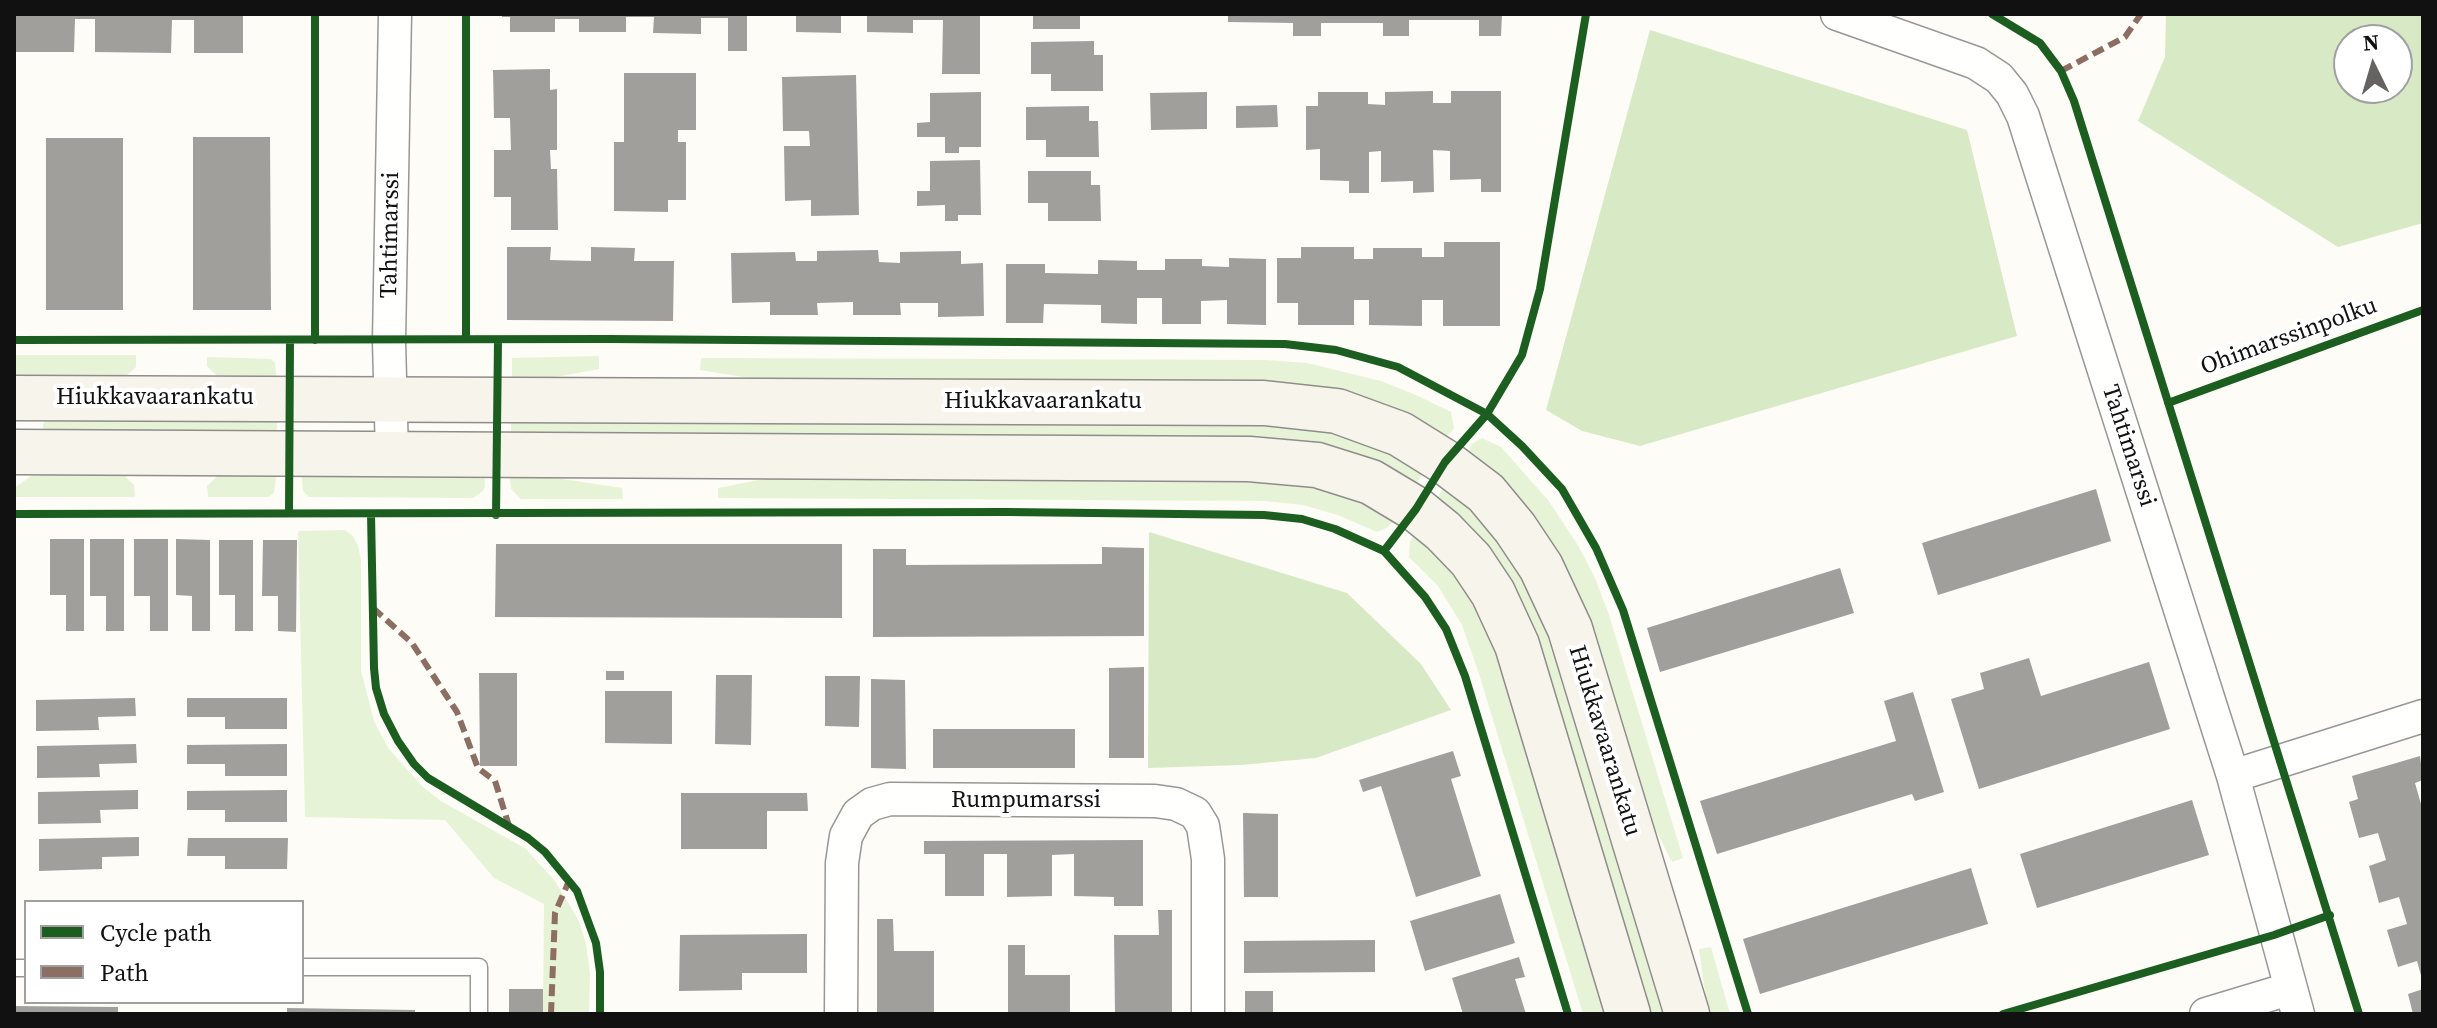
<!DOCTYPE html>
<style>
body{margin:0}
#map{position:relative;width:2437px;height:1028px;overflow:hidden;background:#fdfcf7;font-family:"Source Serif 4",serif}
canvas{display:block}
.frame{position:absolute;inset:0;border:16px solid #111;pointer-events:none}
.legend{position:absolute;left:24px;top:900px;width:280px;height:104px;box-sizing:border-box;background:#fff;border:2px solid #a0a0a0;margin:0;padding:10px 14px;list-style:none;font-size:24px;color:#111}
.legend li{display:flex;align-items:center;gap:16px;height:40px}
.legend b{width:40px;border:2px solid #a0a0a0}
.north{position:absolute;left:2333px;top:24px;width:80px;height:80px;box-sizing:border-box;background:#fff;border:2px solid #a0a0a0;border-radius:50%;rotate:355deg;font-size:22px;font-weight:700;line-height:32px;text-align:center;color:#111}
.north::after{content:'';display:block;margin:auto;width:28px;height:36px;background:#646362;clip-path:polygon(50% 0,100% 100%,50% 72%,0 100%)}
</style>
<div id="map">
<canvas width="2437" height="1028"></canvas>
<div class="frame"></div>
<ul class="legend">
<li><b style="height:10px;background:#1b5e20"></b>Cycle path</li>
<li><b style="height:10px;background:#8d6e63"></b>Path</li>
</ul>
<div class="north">N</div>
</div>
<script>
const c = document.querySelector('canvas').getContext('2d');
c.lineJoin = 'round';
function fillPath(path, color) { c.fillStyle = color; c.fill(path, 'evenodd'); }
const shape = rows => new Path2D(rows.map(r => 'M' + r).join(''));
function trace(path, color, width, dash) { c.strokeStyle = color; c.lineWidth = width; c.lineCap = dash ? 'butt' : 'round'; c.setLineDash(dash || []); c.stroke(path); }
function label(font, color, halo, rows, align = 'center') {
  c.font = font + ' "Source Serif 4",serif'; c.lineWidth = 8; c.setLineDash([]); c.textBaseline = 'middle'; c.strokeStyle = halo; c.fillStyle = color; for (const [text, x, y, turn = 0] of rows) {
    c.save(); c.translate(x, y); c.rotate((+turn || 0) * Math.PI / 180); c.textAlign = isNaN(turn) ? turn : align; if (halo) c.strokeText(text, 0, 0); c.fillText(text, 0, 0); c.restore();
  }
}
fillPath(shape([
 [14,355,136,355,136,367,116,385,14,385],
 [599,356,599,369,512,385,512,358],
 [207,357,271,359,275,363,277,384,225,384,207,366],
 [701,358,1265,360,1307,363,1381,381,1416,395,1451,412,1454,428,1443,442,1409,423,811,388,700,370],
 [277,414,277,440,46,433,43,428,43,424,50,417],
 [511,415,1320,423,1427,466,1413,489,511,442],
 [1482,438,1501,447,1548,500,1579,547,1595,578,1609,615,1683,858,1672,862,1465,457,1473,443],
 [116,468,134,485,135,497,14,497,14,488,37,472],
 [225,469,277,470,274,493,268,497,208,497,207,486],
 [301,470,484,470,485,486,483,491,473,498,309,497,303,491],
 [509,471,622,488,623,499,521,499,511,489],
 [800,472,1305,477,1399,515,1387,528,1377,532,1338,515,1303,505,1265,501,718,498,718,488],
 [1447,481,1472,503,1541,600,1670,1014,1643,1014,1528,640,1434,504],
 [345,530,353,536,358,546,361,560,361,671,374,721,388,748,423,787,441,801,526,849,555,881,579,921,586,944,590,974,589,1014,543,1014,544,904,494,878,445,820,305,817,298,531],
 [1417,530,1481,601,1612,1014,1583,1014,1479,674,1462,625,1438,586,1409,557,1410,541],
 [1711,947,1730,1014,1708,1014,1699,949]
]), '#e7f3d7');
fillPath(shape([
 [2166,14,2423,14,2423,223,2338,247,2138,121,2165,57],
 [2349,40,2397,40,2397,88,2349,88],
 [1650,30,1967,130,2017,336,1640,446,1582,431,1546,410],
 [1149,532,1347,593,1421,664,1451,710,1316,758,1241,765,1148,768]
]), '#d8eac5');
fillPath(shape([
 [14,14,243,14,243,53,194,53,194,20,172,20,171,53,95,52,95,19,75,19,74,52,14,52],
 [502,14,747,14,747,51,728,51,728,18,701,18,701,34,653,33,654,17,626,17,626,32,579,32,579,19,555,19,555,32,510,32,510,17,502,17],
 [796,14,841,14,841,33,796,32],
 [867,14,980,14,980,74,942,74,943,20,913,20,913,33,867,32],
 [1033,14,1080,14,1080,29,1033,29],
 [1228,14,1502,14,1501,36,1479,36,1479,20,1409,20,1409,36,1383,36,1383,23,1321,23,1321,36,1293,36,1293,23,1228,22],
 [1094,41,1094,55,1103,55,1103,91,1051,91,1051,74,1031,74,1031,42],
 [550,69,550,90,557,89,557,150,550,150,551,169,557,169,558,230,511,230,511,197,494,197,494,150,511,150,510,118,494,118,493,70],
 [624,73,696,73,696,130,678,130,678,142,686,142,686,200,668,200,668,212,614,211,614,142,624,142],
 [856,75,859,215,811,216,811,200,785,201,784,146,810,146,809,131,783,131,782,77],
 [1433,91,1433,103,1451,103,1451,91,1501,91,1501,192,1481,192,1481,179,1450,180,1450,151,1433,150,1434,192,1413,193,1413,181,1381,182,1381,151,1369,152,1369,193,1349,193,1349,181,1320,180,1320,149,1306,150,1306,106,1318,106,1318,92,1368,92,1368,104,1385,105,1385,92],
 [981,92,981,147,959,147,959,153,945,153,945,137,917,137,917,123,930,122,930,93],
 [1207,92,1207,129,1151,130,1150,93],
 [1277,105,1278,127,1236,128,1236,106],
 [1089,106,1089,121,1098,121,1099,157,1046,157,1046,140,1026,140,1026,107],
 [193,137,270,137,271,310,193,310],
 [46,138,123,138,123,310,46,310],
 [980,160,981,215,958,215,958,221,945,221,945,205,917,206,917,191,930,191,930,161],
 [1028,171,1091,171,1091,185,1100,185,1101,221,1048,221,1048,203,1028,203],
 [1444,242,1500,242,1500,326,1443,326,1443,300,1422,300,1422,326,1369,325,1369,300,1354,300,1354,325,1298,325,1298,303,1277,303,1277,258,1301,258,1301,247,1354,247,1354,259,1373,259,1373,248,1422,248,1422,257,1444,257],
 [507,247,551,247,550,260,591,261,591,247,635,248,634,261,674,261,673,321,507,320],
 [878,250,879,262,900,263,900,252,961,251,961,264,983,263,984,316,938,317,938,303,900,303,901,315,853,315,853,302,817,303,818,315,770,315,770,302,732,303,731,253,795,252,796,261,817,261,817,251],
 [1229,258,1266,259,1266,325,1227,324,1227,300,1201,301,1201,324,1162,324,1162,298,1137,298,1137,324,1101,323,1101,305,1044,304,1043,323,1006,323,1006,264,1045,264,1045,273,1098,274,1098,260,1137,261,1137,270,1165,270,1165,259,1202,259,1202,266,1229,267],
 [2096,489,2111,541,1938,595,1922,543],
 [50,539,84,539,84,631,66,631,66,595,50,595],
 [90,539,124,539,124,631,106,631,106,596,90,596],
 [134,539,168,539,168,631,150,631,150,596,134,596],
 [176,539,210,540,210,631,192,631,192,596,176,595],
 [219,540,253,540,253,631,235,631,235,595,219,595],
 [263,540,297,540,296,632,278,631,278,596,262,596],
 [496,544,842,544,842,618,495,617],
 [1102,547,1144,548,1144,636,873,637,873,549,906,549,906,565,1102,564],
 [1840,568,1854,613,1660,672,1647,628],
 [2029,658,2041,696,2149,662,2170,729,1979,789,1951,699,1984,689,1980,673],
 [1144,667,1144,758,1109,758,1109,668],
 [606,671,624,671,624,680,606,680],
 [479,673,517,673,517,766,480,766],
 [716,675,752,675,751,745,715,744],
 [825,676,860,676,859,727,825,726],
 [871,679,905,680,906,769,871,768],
 [605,691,672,691,672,744,605,743],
 [1913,692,1944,792,1915,801,1912,794,1717,854,1700,801,1896,741,1884,701],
 [135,698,136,716,98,717,99,730,36,731,36,700],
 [187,698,287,698,287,729,225,729,225,717,187,717],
 [933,729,1075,729,1075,768,933,768],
 [136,744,137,763,99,764,100,777,37,778,37,746],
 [287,744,287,776,225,776,225,764,187,764,187,745],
 [1453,751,1461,776,1451,779,1481,876,1416,897,1381,786,1363,792,1359,780],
 [2420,756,2423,780,2415,783,2423,811,2422,979,2417,961,2398,967,2387,930,2407,924,2399,897,2379,903,2369,866,2386,860,2378,833,2359,838,2349,802,2358,799,2352,776],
 [138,790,138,809,100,810,101,823,38,824,38,792],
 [287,790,287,822,225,822,225,810,187,810,187,791],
 [681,793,807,793,808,811,767,811,767,849,681,849],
 [2192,800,2209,855,2037,908,2020,854],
 [1243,813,1278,814,1278,897,1244,897],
 [139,837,139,856,102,857,102,869,39,871,39,839],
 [188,838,288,838,287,869,225,869,225,856,187,856],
 [1143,840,1143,906,1114,906,1114,897,1074,896,1074,854,1052,855,1052,896,1007,897,1007,854,984,854,984,896,945,896,945,854,924,854,924,841],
 [1971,868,1988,924,1760,994,1743,939],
 [1500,894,1515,943,1425,971,1410,921],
 [1158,910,1172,910,1172,1014,1115,1014,1114,935,1159,935],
 [877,919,893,919,894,951,934,951,934,1014,877,1014],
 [807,934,807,973,742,973,742,990,679,991,680,935],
 [1375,940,1375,972,1244,973,1244,941],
 [1008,945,1025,945,1025,975,1070,975,1070,1014,1008,1014],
 [1519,957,1525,977,1515,979,1526,1014,1463,1014,1452,978],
 [509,989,543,989,543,1014,509,1014],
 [2423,989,2423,1014,2413,1014,2408,994],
 [1245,991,1273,991,1273,1014,1245,1014],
 [14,1006,118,1007,118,1014,14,1014],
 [287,1008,415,1010,415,1014,287,1014]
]), '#a19f9c');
const lane = shape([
 [302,967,479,967,479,1014],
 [14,968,26,968]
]);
const street = shape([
 [1837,14,1976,63,1999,78,2012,94,2023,116,2233,776,2298,1014],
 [392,455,389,341,395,14],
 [2233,776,2423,716],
 [841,1014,842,863,846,836,858,814,872,804,890,799,1155,801,1176,804,1195,813,1203,826,1208,859,1208,1014],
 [2206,1014,2289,989]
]);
const secondary = shape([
 [14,398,1264,403,1337,411,1400,434,1445,462,1486,493,1515,528,1541,567,1570,629,1687,1014],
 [14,452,1249,459,1317,465,1371,482,1416,509,1443,531,1471,560,1493,593,1517,645,1628,1014]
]);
trace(lane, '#979795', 19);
trace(street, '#979795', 35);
trace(secondary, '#8e8d8b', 47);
trace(lane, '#fffffe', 16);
trace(street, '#fffffe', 32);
trace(secondary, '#f6f4eb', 44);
trace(shape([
 [2061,71,2125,37,2141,14],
 [373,608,412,643,457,712,478,768,495,781,509,826],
 [551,1014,555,913,569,881]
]), '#8d6e63', 6, [12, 6]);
trace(shape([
 [466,14,466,339],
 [1992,14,2040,43,2061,71,2074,101,2359,1014],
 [14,340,608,339,1285,344,1336,350,1398,367,1487,414,1522,446,1562,489,1596,548,1623,610,1748,1014],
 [315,340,315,14],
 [2168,403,2423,310],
 [289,513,290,342],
 [14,514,1007,512,1264,515,1302,519,1335,529,1384,551,1425,597,1446,629,1465,676,1568,1014],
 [371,514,374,668,376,688,384,714,398,741,414,764,428,778,528,838,545,852,577,891,596,943,600,972,600,1014],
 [496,515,498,340],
 [1384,551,1416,509,1445,462,1487,414,1522,355,1540,289,1586,14],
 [2003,1014,2274,935,2330,915]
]), '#1b5e20', 8);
label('24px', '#111', '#fff', [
 ["Tahtimarssi",391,235,-89],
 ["Ohimarssinpolku",2289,337,-20],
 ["Hiukkavaarankatu",155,398],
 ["Hiukkavaarankatu",1043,402],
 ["Tahtimarssi",2128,446,72],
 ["Hiukkavaarankatu",1604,741,73],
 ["Rumpumarssi",1026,801]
]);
</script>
